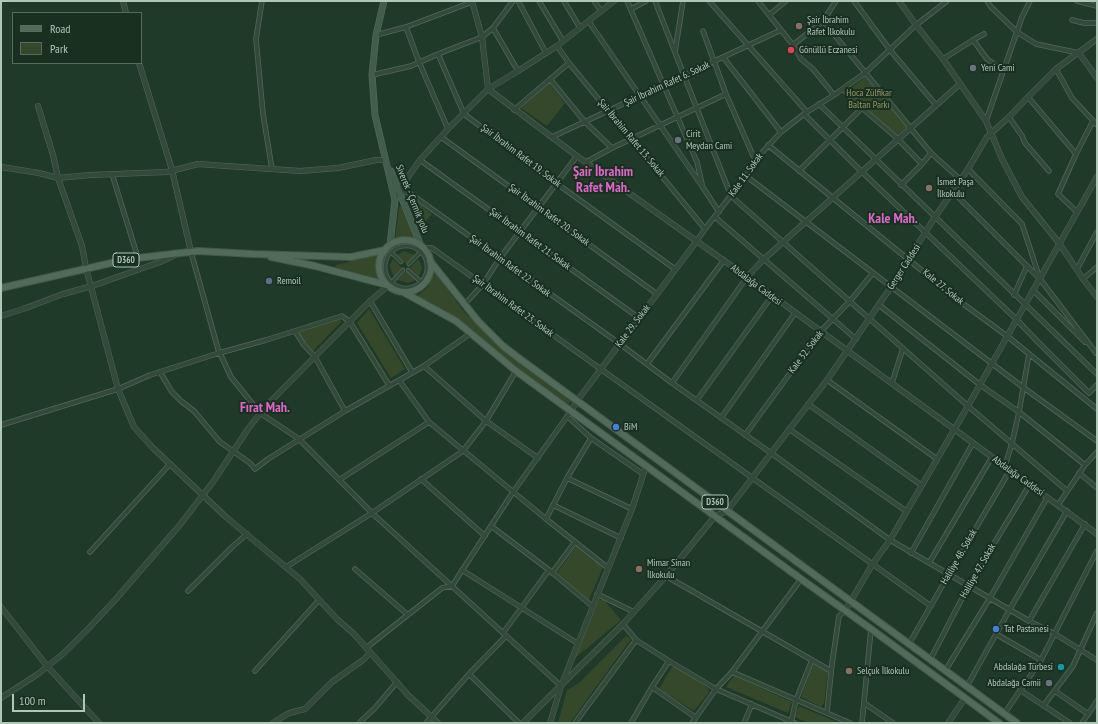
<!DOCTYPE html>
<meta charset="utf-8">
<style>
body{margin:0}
#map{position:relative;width:1098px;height:724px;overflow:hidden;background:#1f3a28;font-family:"PT Sans Narrow",sans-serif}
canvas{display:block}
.frame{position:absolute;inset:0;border:2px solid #aec7b7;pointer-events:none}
.legend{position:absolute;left:12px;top:12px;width:130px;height:52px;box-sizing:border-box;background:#192f20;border:1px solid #556c5c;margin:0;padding:5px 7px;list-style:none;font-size:12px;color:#aec7b7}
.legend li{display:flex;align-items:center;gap:8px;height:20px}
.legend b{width:20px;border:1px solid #556c5c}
.scale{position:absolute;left:12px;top:694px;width:73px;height:18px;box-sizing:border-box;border:2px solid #aec7b7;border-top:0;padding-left:5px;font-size:12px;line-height:14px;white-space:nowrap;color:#aec7b7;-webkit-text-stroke:3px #192f20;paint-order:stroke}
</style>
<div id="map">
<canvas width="1098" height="724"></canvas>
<div class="frame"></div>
<ul class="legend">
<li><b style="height:5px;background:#516a59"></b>Road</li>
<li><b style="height:11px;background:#35482a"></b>Park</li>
</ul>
<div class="scale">100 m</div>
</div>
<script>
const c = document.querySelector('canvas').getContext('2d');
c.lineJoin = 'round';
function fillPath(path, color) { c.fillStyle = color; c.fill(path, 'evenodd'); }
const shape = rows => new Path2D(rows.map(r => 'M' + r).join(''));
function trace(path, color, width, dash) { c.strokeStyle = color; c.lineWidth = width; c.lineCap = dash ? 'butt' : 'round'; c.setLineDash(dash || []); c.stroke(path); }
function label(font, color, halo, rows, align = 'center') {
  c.font = font + ' "PT Sans Narrow",sans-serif'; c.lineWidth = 4; c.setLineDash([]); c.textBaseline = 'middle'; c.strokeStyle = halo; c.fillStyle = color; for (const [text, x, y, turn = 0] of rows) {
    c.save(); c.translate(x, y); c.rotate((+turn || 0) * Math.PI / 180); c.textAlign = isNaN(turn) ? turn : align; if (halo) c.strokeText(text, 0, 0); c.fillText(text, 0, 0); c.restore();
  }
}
fillPath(shape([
 [865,77,907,127,897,136,863,107,849,90],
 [549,83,565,103,547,126,521,108],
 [419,203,431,213,432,214,424,223,417,206],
 [401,206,417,239,410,238,395,240,399,207],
 [404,251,415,255,406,264,397,255],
 [378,254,376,269,380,281,333,268,337,265],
 [393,259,402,268,394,277,391,270,390,265],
 [418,259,421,264,422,268,419,276,410,268],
 [406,271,416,280,408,283,397,280],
 [435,272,464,312,482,329,507,353,570,401,570,404,565,402,502,356,462,322,442,309,417,296,427,288],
 [369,309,405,369,391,378,357,323],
 [340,319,341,322,313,351,310,348,300,335,300,332],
 [576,546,603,567,589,600,557,573],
 [599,600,604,600,621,620,574,659],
 [626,636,631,639,570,723,558,723,567,690,579,683],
 [813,664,828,672,824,703,821,707,801,697],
 [672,667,676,667,708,688,709,692,694,711,659,689],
 [734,676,792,702,788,713,726,687],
 [799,706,839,723,808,723,795,717]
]), '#35482a');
const pedestrian = shape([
 '385 267a21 21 0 1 1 42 0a21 21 0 1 1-42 0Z',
 [392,253,401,262],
 [409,264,424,248],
 [408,270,421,282],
 [391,283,403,270]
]);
const minor = shape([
 [262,1,256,39,263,114,272,169],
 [518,1,546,53],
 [539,1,563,41],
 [564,1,580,28],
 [594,1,601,11],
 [627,1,697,162,702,184],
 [655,1,731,196,968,406,1066,490],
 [709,1,807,112],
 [758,1,793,45,801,59,813,69,834,95],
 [854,1,890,50,936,105],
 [987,1,991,7,1017,32,1036,44,1079,53],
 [1077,1,1097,6],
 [631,9,646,1],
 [769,15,786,1],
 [1072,20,1084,23,1097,23],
 [823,21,931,153,961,180],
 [589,22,702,186,719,212],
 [406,27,419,62,448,129],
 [493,28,518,71],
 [703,31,726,94,755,160],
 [376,35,406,27,472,2],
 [973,40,984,34],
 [793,45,823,21,836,1],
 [557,46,569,63,705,229],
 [675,52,683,1],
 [438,54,482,37,493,28,513,1],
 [723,57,781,132],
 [943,59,973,40,987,59,1003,71],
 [1056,69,1072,98,1097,125],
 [372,75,411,66,438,54,464,114,556,183,675,269],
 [550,79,585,122,612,148],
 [843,89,862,108,898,139,922,164],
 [1028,97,1076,154],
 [819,104,1097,374],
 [514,110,569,63],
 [804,114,862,172,1016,319,1038,342,1089,393,1097,385],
 [1009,117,1022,136,1025,143,1049,171],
 [986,121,1022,17,1030,1],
 [441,137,657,294],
 [552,137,781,30],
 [768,145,958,300,1007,336,1097,409],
 [420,160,639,318],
 [586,162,612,148,726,94],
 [968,169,1022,224,1039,276],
 [799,171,862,108],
 [112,174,138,258],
 [746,176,1024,388,1097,441],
 [901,185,922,164,931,153],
 [953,192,1040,279,1096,353],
 [395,200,399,190,411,194,620,344,672,383,771,453,890,540,1029,621,1055,634,1097,660],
 [1077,212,1058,194,1076,154,1093,121],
 [715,217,856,339],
 [696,242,705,229,746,176,755,160,781,132,804,114,834,95,865,73,916,25,947,1],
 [424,248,432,248,931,606],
 [191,252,218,349,231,377,260,413,299,439,372,513,561,686],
 [1077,269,1097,232],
 [1083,279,1097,267],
 [1033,290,1085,342],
 [1014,295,1027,266],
 [370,301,412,372],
 [465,304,483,284,500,258,577,156],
 [879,305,979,384,1019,412,1085,465],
 [295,331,304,345,315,357,345,411],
 [647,364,724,260],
 [424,366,486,421,538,458],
 [160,372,172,392,181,401,194,411,220,442,250,463,255,469,268,459,345,411,424,366,471,333],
 [399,380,429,422,546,519,608,568],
 [827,380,937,459],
 [672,383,747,277],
 [892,383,903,348],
 [697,400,772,296],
 [808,404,921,485],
 [567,416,591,438,643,474],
 [721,418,795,313],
 [1,425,118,389,150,375,219,353,266,340,342,316,350,322,389,385],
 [789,429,906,511],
 [745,435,820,332,850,301,873,273],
 [1005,466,1012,443,1019,412,1029,354],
 [1079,473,1097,488],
 [567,478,632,509],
 [421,479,485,536],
 [339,480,429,422],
 [553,505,621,538],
 [1058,505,1085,465,1097,452],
 [546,519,567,478,591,438],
 [491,526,549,570,592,606],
 [90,552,170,464],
 [911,553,973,443],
 [929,563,992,457],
 [286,567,372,513,463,451,486,421,516,371],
 [355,569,408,615],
 [462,570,577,643],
 [552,573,575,542],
 [666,576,831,671],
 [188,591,233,546,247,534],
 [597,594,634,612],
 [1029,621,1085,524],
 [623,624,636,640,669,661,716,689,795,723],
 [503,633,549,570],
 [996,634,1041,660],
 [909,644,949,574,1010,470],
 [366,648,442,588,452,586,513,492,571,411],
 [930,660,969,585,1030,484],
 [255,671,319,600],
 [945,671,990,598,1047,498],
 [732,672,850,723],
 [469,674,519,723],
 [967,686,1010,609,1067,511],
 [652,687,695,717],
 [1020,690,1070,723],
 [1055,691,1088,714],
 [864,703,893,723],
 [1044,705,1073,666,1097,613],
 [827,712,832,664,839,616,845,611],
 [1004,714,1041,660,1097,551],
 [359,723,375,708,397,682],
 [426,723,469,674,506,636],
 [575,723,636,640],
 [631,723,652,687,669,661],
 [692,723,716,689,732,672,801,579],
 [744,723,752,704],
 [791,723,796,700,812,660],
 [862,723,871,629],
 [1082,723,1097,701]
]);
const tertiary = shape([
 [123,1,126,13],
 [472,1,482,37,488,89,577,156,747,277,1097,534],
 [899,1,916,25,943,59,986,121,1002,159,1022,197,1059,243,1083,279,1097,297],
 [1079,53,1097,78],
 [139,63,172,170,191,252],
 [38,106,53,155,58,178,82,246,86,268,118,389,134,427,153,448,226,517,300,579,337,619,354,634,408,695,438,723],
 [1,167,39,173,58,178,90,175,167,172,198,164,300,171,338,168,376,160,386,160],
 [399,190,420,160,448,129,488,89,518,71,557,46,614,1],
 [747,277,763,260,960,84],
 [1,316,23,309,63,294,92,286,160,262,175,255],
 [571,411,577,401,696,242],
 [1,607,47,666,99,723],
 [845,611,872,565,890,540,968,406,1097,177],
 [1,698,38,674,64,653,88,629,115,600,179,526,213,482,248,429,266,406,370,301,388,286],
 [273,723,289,713,305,709,332,682,363,660,370,653],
 [523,723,623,624,666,576,715,516,727,511,827,380,891,287,935,217,968,169,987,137,1009,117,1028,97,1056,69,1097,39],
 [550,723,561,686,632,509,646,466],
 [948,723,965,698]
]);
const secondary = shape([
 [384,1,376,35,372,75,375,115,395,200,390,245],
 [391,171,421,246]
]);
const primary = shape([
 '379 266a26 26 0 1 1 52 0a26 26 0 1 1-52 0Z',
 [271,257,315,266,387,285],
 [430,261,478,321,503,346,520,359,1017,723],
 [1,288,129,259,198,251,253,254,351,257,385,250],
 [403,292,456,321,516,371,801,579,871,629,999,723]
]);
trace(pedestrian, '#516859', 4.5);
trace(minor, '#516859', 5.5);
trace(tertiary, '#516859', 6);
trace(secondary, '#516859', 7);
trace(primary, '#405747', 8);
trace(pedestrian, '#334a3b', 3);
trace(minor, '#334a3b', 4);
trace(tertiary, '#334a3b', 5);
trace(secondary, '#415d4b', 5.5);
trace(primary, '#516a59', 6);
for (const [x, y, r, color] of [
 [799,26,4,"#8d6e63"],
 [791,50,4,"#e0444e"],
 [973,68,4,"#6b7280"],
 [678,140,4,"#6b7280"],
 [929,188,4,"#8d6e63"],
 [269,281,4,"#5c6f8a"],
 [616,427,4,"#3f7fe0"],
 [639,569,4,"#8d6e63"],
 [996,629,4,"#3f7fe0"],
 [1061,667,4,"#0f9aa8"],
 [849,671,4,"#8d6e63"],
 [1049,683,4,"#6b7280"]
]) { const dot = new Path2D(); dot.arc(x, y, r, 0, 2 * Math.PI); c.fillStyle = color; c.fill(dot); trace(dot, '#192f20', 1.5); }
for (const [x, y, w] of [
 [126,260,26],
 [715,502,26]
]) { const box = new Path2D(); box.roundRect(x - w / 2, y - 7, w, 14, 3); c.fillStyle = '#192f20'; c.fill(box); trace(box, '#aec7b7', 1); }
label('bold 9px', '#aec7b7', null, [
 ["D360",126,260],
 ["D360",715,502]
]);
label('10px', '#aec7b7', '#192f20', [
 ["Şair İbrahim",807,20],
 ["Rafet İlkokulu",807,32],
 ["Gönüllü Eczanesi",799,50],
 ["Yeni Cami",981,68],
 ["Cirit",686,134],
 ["Meydan Cami",686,146],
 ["İsmet Paşa",937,182],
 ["İlkokulu",937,194],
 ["Remoil",277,281],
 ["BiM",624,427],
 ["Mimar Sinan",647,563],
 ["İlkokulu",647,575],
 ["Tat Pastanesi",1004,629],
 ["Abdalağa Türbesi",1053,667,"right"],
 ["Selçuk İlkokulu",857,671],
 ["Abdalağa Camii",1041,683,"right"]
], 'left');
label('10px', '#aec7b7', '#192f20', [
 ["Şair İbrahim Rafet 6. Sokak",667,84,-25],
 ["Şair İbrahim Rafet 13. Sokak",631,138,50],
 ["Şair İbrahim Rafet 19. Sokak",521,156,37],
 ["Kale 11. Sokak",746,175,-54],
 ["Siverek - Çermik yolu",412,199,68],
 ["Şair İbrahim Rafet 20. Sokak",549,215,36],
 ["Şair İbrahim Rafet 21. Sokak",530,239,36],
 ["Şair İbrahim Rafet 22. Sokak",510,266,36],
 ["Gerger Caddesi",904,267,-57],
 ["Abdalağa Caddesi",756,285,37],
 ["Kale 27. Sokak",943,287,39],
 ["Şair İbrahim Rafet 23. Sokak",513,306,36],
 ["Kale 29. Sokak",633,326,-53],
 ["Kale 32. Sokak",806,352,-53],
 ["Abdalağa Caddesi",1018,476,36],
 ["Haliliye 48. Sokak",959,557,-60],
 ["Haliliye 47. Sokak",978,571,-60]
]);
label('10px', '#999764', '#192f20', [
 ["Hoca Zülfikar",869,93],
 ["Baltan Parkı",869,105]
]);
label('bold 14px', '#de66c8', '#192f20', [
 ["Şair İbrahim",603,172],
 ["Rafet Mah.",603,188],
 ["Kale Mah.",893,219],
 ["Fırat Mah.",265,408]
]);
</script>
